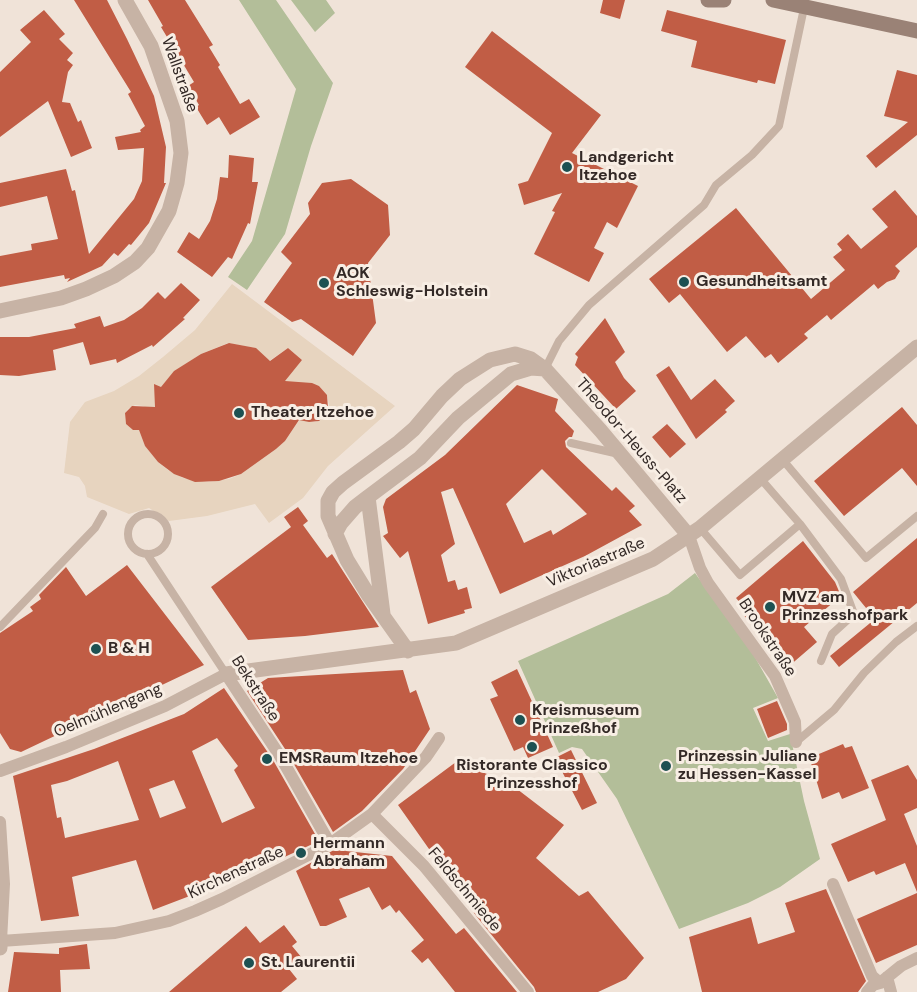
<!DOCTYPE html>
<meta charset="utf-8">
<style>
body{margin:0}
canvas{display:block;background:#f0e3d8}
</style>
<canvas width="917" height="992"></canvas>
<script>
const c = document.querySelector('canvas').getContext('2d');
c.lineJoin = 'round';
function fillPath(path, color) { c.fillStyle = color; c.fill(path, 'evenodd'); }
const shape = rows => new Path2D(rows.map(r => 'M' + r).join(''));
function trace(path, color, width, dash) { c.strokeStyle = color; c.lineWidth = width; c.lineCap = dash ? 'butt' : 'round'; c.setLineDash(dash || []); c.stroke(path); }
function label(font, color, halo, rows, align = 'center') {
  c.font = font + ' "DM Sans",sans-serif'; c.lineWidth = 6; c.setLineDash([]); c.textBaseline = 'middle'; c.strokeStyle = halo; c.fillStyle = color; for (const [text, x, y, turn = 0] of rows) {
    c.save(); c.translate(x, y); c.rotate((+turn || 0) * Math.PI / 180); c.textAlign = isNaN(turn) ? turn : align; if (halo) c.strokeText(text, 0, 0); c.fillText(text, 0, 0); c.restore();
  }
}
fillPath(shape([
 [239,0,276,0,333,83,311,146,285,234,247,290,228,277,252,241,296,89],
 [291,0,326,0,335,13,315,32],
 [695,573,752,652,778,698,753,708,768,741,790,734,804,801,820,859,780,887,748,903,679,929,617,799,582,749,572,747,559,753,518,661,668,594]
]), '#b3be99');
fillPath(shape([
 [232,284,395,406,328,466,303,498,269,523,255,504,207,516,169,521,149,508,129,514,87,497,85,486,79,477,64,473,70,422,85,402,114,391,139,376,163,357,195,330],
 [228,343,255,348,269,361,288,348,302,360,282,380,298,386,308,383,319,386,327,395,329,405,327,411,322,419,315,422,309,422,300,419,285,441,276,449,241,474,229,479,208,482,183,478,168,470,158,462,145,446,139,430,133,430,126,424,125,413,128,409,135,405,143,406,155,412,156,393,154,386,156,385,160,390,175,371,201,354]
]), '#e7d4bf');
fillPath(shape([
 [74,0,107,0,127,39,154,96,166,147,164,183,166,183,149,223,131,245,129,244,118,256,114,253,102,266,67,282,70,278,65,279,64,275,0,287,0,256,32,250,31,244,58,239,47,196,0,207,0,183,66,169,72,191,75,190,89,254,134,199,142,181,144,148,118,150,115,137,141,132,140,130,145,126,128,94,131,92],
 [148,0,185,0,213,45,209,47,220,65,218,67,240,104,249,99,260,117,230,135,219,117,207,125,196,107,199,105,188,86,194,82,161,27,163,26],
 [603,0,625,0,620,19,600,13],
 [44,10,65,34,59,39,73,53,67,60,73,65,68,72,62,102,70,103,78,122,81,120,92,148,71,157,48,101,0,137,0,72,31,42,20,30],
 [667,10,786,40,775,84,758,80,757,83,691,67,697,41,661,31],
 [492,31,601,115,572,153,638,186,617,228,607,222,594,248,604,253,589,282,534,254,555,212,552,211,562,193,524,205,518,184,528,181,552,133,465,67],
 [897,70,917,75,917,135,876,168,866,156,908,122,884,116],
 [229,155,254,158,252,182,258,182,250,224,248,223,232,259,228,257,212,277,177,252,189,232,199,239,210,221,217,199,220,177,228,178],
 [351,179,388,205,390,235,368,263,376,323,353,356,301,319,292,322,264,302,292,263,281,252,310,214,308,203,322,183],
 [895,190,917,216,917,247,895,266,900,271,895,279,887,282,878,289,874,284,831,320,827,315,804,334,808,338,778,363,771,354,765,358,746,336,727,352,680,294,669,303,649,279,736,208,811,299,845,270,833,257,842,250,837,244,848,234,861,249,888,227,872,209],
 [181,283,200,300,183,318,185,319,153,347,152,345,117,363,116,359,90,365,83,342,53,350,56,370,19,376,0,375,0,337,29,337,76,328,74,324,100,316,104,327,124,320,142,308,158,292,165,299],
 [605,318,625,352,615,362,624,378,636,391,616,409,575,365,578,357,575,354],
 [229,343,256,348,270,361,288,348,302,360,285,381,312,383,319,386,327,395,328,408,325,415,319,421,309,422,299,420,285,441,276,449,241,474,219,481,195,482,174,474,158,462,145,446,139,430,133,430,126,424,125,413,132,406,155,407,154,384,161,387,174,371,201,354],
 [669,366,691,400,715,379,735,401,725,410,727,412,696,439,656,375],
 [517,385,558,399,555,411,574,431,572,437,569,437,565,441,566,447,612,491,616,487,635,506,629,511,642,525,585,556,500,594,453,488,441,492,455,544,441,555,448,582,455,580,458,590,467,587,472,608,464,610,465,613,428,624,408,551,400,558,383,536,388,533,383,507,386,499,445,455],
 [542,469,587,514,553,535,551,530,524,543,506,504],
 [902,407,917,425,917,486,902,468,844,516,814,481],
 [667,424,686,444,670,458,652,437],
 [298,507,308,521,303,525,327,558,332,554,379,627,305,636,248,640,211,587,291,527,284,517],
 [917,538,917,603,839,667,830,656,875,619,853,592],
 [803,541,835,582,841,596,804,627,817,642,788,667,742,613,746,610,736,598],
 [127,565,204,665,21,752,10,749,0,733,0,633,33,611,30,607,41,599,39,595,66,567,86,596],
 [517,669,553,747,528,758,523,747,514,751,490,699,498,696,491,682],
 [403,670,410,693,416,690,430,729,403,769,362,811,333,832,287,752,247,691,268,678],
 [224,688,273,760,319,841,250,873,153,910,136,860,72,877,79,916,41,921,13,776,94,749,184,714],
 [217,738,238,766,234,770,255,808,222,823,192,751],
 [118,761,139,820,65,838,61,817,57,818,51,785,67,781],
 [174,780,186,808,160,818,149,789],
 [777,701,787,724,787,730,768,738,757,709],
 [843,744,845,748,852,746,869,788,842,799,839,792,822,799,811,763,816,761,814,756],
 [571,750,597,803,582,810,555,758],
 [456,762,500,779,517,789,564,825,536,858,579,896,588,891,644,958,626,979,598,992,536,992,534,987,477,917,398,805],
 [908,765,917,780,917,808,904,814,917,846,917,892,905,863,876,875,874,871,848,882,831,844,886,820,871,780],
 [343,845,346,851,392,856,456,934,464,928,517,992,455,992,428,958,422,963,411,951,424,940,399,910,396,913,390,905,382,910,369,887,339,899,347,917,326,926,320,926,296,871],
 [826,889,866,981,858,992,702,992,689,937,751,917,758,944,795,932,785,903],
 [917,893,917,945,876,963,857,919],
 [284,925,297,942,292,946,302,958,289,969,297,979,281,992,169,992,246,926,260,943],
 [87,944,90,969,60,970,61,992,8,992,14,952,59,954,59,948]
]), '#c15d45');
trace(shape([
 [545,369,559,341,589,305,704,205,716,185,752,155,779,126,804,8],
 [571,443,619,454],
 [782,459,866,558,917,516],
 '128 534a20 20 0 1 1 40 0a20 20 0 1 1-40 0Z',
 [800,524,841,579,854,614,832,634,821,661],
 [700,528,740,575,800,524,760,478],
 [147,554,226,674],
 [0,627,95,528,103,514],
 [796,742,834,710,864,673,896,642,917,626]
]), '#c7b3a5', 8);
trace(shape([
 [689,536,700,568,708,583,775,676,795,722,796,742],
 [0,771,66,747,165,706,226,674,280,756,330,844],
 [372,814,424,866,528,992],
 [0,822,4,884,1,941,115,933,169,921,195,911,222,899,330,844,372,814,426,757,439,738],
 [833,884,872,976,880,983],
 [887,977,891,992],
 [867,992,873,985,880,983,901,966,917,958]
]), '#c7b3a5', 12);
trace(shape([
 [0,311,61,298,86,289,114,276,135,262,148,248,169,211,177,183,181,153,177,121,151,46,125,0],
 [335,534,341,523,355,507,368,497],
 [383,614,368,497,420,458,458,418,511,374,531,368,545,369],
 [408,651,369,596,347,560,328,516,328,501,333,492,343,483,399,442,414,429,442,396,460,379,490,360,515,354,531,359,545,369,601,431,689,536],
 [226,674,456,643,653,559,700,528,917,347],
 [0,941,0,948]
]), '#c7b3a5', 15);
trace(shape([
 [708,0,724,0],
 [773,0,917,31]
]), '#9a8276', 15);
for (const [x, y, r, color] of [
 [567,167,6,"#1d5152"],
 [684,282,6,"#1d5152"],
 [324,283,6,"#1d5152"],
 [239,413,6,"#1d5152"],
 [770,607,6,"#1d5152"],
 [96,649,6,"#1d5152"],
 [520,720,6,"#1d5152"],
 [532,747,6,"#1d5152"],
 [267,759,6,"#1d5152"],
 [666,766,6,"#1d5152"],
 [301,853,6,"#1d5152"],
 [249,963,6,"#1d5152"]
]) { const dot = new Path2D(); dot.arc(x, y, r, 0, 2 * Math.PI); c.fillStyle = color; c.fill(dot); trace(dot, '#f8eee4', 2); }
label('16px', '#332926', '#f8eee4', [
 ["Wallstraße",179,75,70],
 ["Theodor-Heuss-Platz",631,441,49],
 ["Viktoriastraße",596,563,-23],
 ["Brookstraße",767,638,56],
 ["Bekstraße",255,689,57],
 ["Oelmühlengang",108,711,-23],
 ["Kirchenstraße",236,873,-25],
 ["Feldschmiede",464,890,50]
]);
label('bold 16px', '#332926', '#f8eee4', [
 ["Landgericht",579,158],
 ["Itzehoe",579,176],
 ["AOK",336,274],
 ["Schleswig-Holstein",336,292],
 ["Gesundheitsamt",696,282],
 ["Theater Itzehoe",251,413],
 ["MVZ am",782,598],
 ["Prinzesshofpark",782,616],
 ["B & H",108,649],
 ["Kreismuseum",532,711],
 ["Prinzeßhof",532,729],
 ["Prinzessin Juliane",678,757],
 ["zu Hessen-Kassel",678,775],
 ["EMSRaum Itzehoe",279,759],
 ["Ristorante Classico",532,766,"center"],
 ["Prinzesshof",532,784,"center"],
 ["Hermann",313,844],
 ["Abraham",313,862],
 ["St. Laurentii",261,963]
], 'left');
</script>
